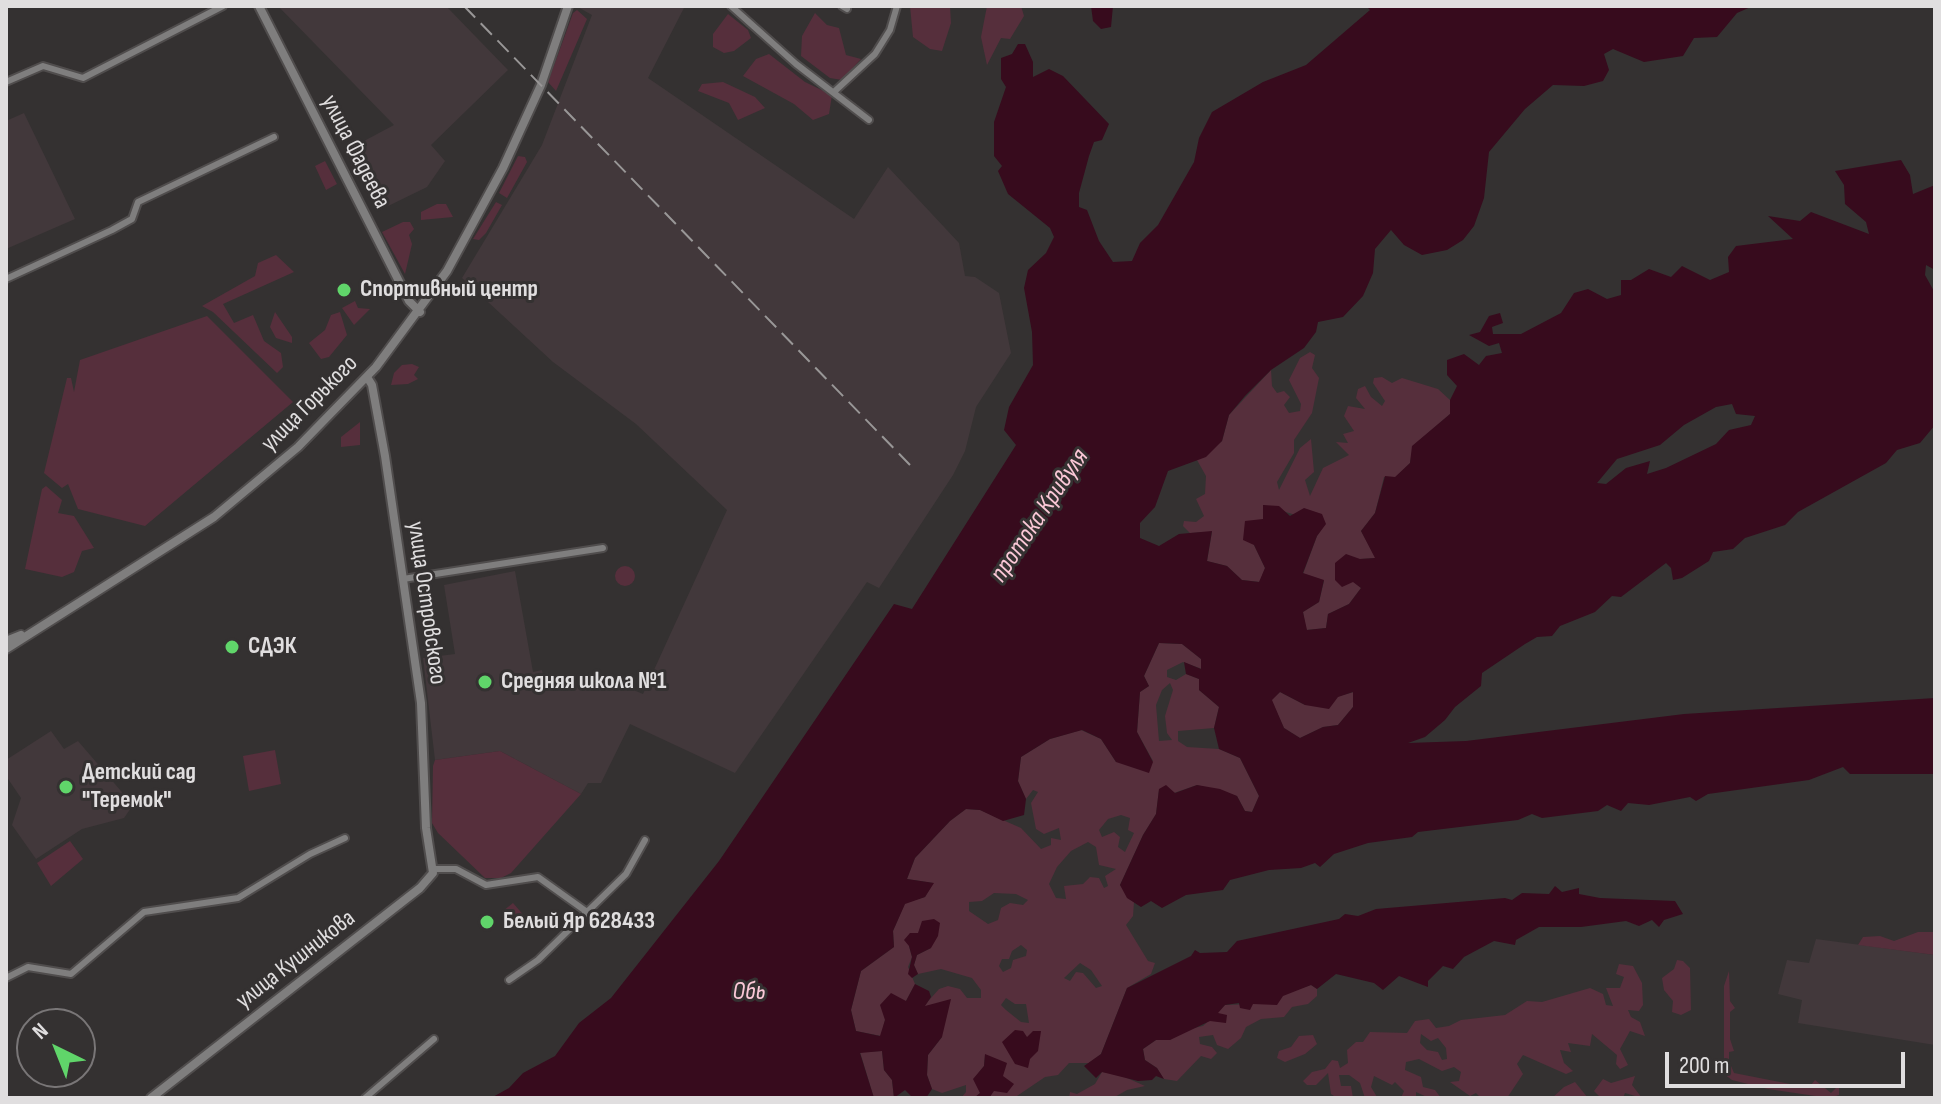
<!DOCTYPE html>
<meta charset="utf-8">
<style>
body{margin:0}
#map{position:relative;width:1941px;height:1104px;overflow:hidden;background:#343131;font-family:"Sofia Sans Condensed",sans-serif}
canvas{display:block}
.frame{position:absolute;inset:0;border:8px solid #e0dedf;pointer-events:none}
.north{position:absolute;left:16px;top:1008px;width:80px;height:80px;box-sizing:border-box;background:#343131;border:2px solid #797677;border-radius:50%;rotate:317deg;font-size:22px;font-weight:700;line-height:32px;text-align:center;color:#e0dedf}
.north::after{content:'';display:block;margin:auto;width:28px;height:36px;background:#60d56a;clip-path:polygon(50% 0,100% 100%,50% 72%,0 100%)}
.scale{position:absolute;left:1665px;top:1052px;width:240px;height:36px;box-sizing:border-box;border:4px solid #e0dedf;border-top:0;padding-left:10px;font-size:24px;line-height:28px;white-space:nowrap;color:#e0dedf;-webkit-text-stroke:6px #343131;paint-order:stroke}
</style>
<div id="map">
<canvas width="1941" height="1104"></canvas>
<div class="frame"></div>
<div class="north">N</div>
<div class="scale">200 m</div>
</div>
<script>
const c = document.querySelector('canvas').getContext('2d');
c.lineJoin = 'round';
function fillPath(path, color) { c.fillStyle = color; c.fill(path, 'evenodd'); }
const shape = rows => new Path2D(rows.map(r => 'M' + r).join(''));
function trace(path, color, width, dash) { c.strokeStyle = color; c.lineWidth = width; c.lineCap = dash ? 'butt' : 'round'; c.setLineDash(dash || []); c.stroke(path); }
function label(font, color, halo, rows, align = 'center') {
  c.font = font + ' "Sofia Sans Condensed",sans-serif'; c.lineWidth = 6; c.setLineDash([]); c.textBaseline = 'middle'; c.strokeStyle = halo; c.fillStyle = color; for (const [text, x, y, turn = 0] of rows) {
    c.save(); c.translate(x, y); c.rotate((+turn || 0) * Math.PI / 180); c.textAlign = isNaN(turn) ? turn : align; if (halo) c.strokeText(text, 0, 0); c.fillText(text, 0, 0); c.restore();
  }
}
fillPath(shape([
 [278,6,446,6,508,70,431,145,445,161,427,187,380,210,364,177,358,177,351,165,359,161,349,149,394,125],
 [576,6,685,6,648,78,854,219,888,167,959,243,965,276,975,277,999,293,1011,353,976,407,965,451,953,475,879,588,867,582,735,773,630,724,601,783,588,783,581,794,500,751,435,760,423,658,455,654,444,585,515,571,533,672,542,670,545,685,607,679,643,694,727,510,636,424,553,362,462,278,542,145,592,15],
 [24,113,75,219,6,249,6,121],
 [51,731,64,749,78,741,133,805,124,818,82,829,36,859,12,825,21,798,6,776,6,760],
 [1816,939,1935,955,1935,1045,1798,1023,1802,1000,1778,994,1787,960,1809,963]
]), '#42383b');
fillPath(shape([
 [910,6,950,6,951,23,942,51,930,49,913,37],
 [987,6,1021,6,1024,16,1010,39,1001,38,987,65,981,37],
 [577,10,587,19,556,91,548,82,573,13],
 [815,13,827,25,839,28,846,55,861,59,842,80,830,78,801,56,802,36],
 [728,14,748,30,751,38,734,51,724,53,713,47,713,34],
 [769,54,805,82,832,95,829,114,813,120,794,104,743,76,756,59],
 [723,82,755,97,765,108,738,120,729,103,698,91,702,84],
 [518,156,525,157,527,162,507,198,499,193],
 [325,161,337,184,326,190,315,166],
 [496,202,502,205,486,233,479,240,473,239],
 [437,204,446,204,453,217,421,220,421,212],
 [403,222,410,222,414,229,409,235,412,244,405,274,382,232],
 [276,255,294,272,223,304,234,323,253,315,264,341,281,353,283,367,277,373,213,312,202,306,255,276,258,263],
 [355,301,358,308,370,309,354,325,342,308],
 [275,312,292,337,292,343,276,338,270,327],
 [340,312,347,335,329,357,321,359,309,343,325,330,331,315],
 [207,316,293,402,145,526,78,509,68,484,62,488,44,473,67,378,71,378,74,392,80,360],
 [1310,352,1315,355,1312,368,1319,378,1312,413,1294,440,1294,453,1277,482,1279,490,1300,448,1311,439,1314,472,1305,480,1310,496,1323,468,1349,455,1336,442,1348,443,1343,434,1354,431,1344,416,1348,406,1365,409,1356,398,1358,389,1365,386,1371,397,1382,406,1385,401,1373,383,1374,378,1382,377,1392,383,1402,378,1438,389,1450,400,1450,414,1413,446,1410,463,1395,478,1384,477,1375,513,1361,531,1376,558,1360,559,1354,582,1361,588,1349,604,1328,614,1326,628,1306,630,1303,612,1319,602,1324,581,1303,574,1317,536,1325,524,1263,505,1263,519,1254,545,1265,568,1260,582,1242,580,1227,566,1207,561,1212,532,1190,533,1183,526,1184,521,1196,522,1204,516,1196,499,1205,494,1206,476,1197,460,1222,441,1229,415,1271,370,1272,386,1277,393,1284,391,1290,397,1284,405,1289,413,1300,411,1301,404,1289,380,1300,358],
 [412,364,419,367,414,375,418,379,408,384,391,385,394,373,402,365],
 [360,422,360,445,341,447,341,437],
 [46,486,62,500,58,513,74,516,94,548,82,551,74,572,62,577,25,569,42,489],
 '615 576a10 10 0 1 1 20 0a10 10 0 1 1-20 0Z',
 [1159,643,1182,644,1201,659,1202,669,1183,662,1167,670,1167,677,1176,680,1186,674,1199,679,1199,690,1219,707,1214,728,1178,731,1178,741,1187,747,1219,749,1240,758,1259,796,1252,812,1245,811,1237,796,1197,785,1174,793,1159,790,1156,814,1143,835,1120,885,1134,902,1133,916,1126,925,1148,961,1155,963,1151,974,1127,988,1101,1054,1089,1063,1069,1063,1058,1075,1045,1077,1014,1098,989,1098,1003,1076,985,1055,984,1066,977,1075,980,1093,974,1098,961,1098,966,1092,966,1085,942,1093,932,1089,927,1075,928,1055,942,1037,936,1004,923,1007,939,989,948,986,960,989,967,998,981,998,981,990,972,978,941,969,918,974,914,965,917,955,931,948,918,933,909,946,912,957,908,967,915,984,906,1001,885,1020,881,1036,856,1031,851,1010,861,971,894,947,893,931,905,903,925,897,933,883,907,879,915,858,950,821,966,809,980,810,1021,828,1041,849,1051,845,1051,838,1061,840,1059,828,1044,834,1036,829,1031,803,1038,792,1033,790,1026,799,1018,781,1021,757,1050,739,1081,730,1101,739,1116,762,1153,761,1137,732,1140,692,1149,686,1144,676],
 [1170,683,1173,690,1165,716,1167,733,1172,740,1159,741,1156,705,1162,690],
 [1121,815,1130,818,1128,830,1134,833,1125,852,1118,847,1120,837,1114,832,1102,837,1099,830,1108,819],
 [1088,842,1096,847,1099,865,1116,869,1105,876,1108,886,1104,888,1099,878,1090,877,1083,884,1064,886,1066,899,1056,898,1049,884,1057,867,1071,851],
 [994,893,1016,894,1028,900,1023,905,1010,903,1001,908,998,920,988,924,969,911,969,902,982,901],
 [1021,945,1027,950,1026,956,1013,960,1011,968,1003,972,999,966,1002,959,1009,959,1012,951],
 [1080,963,1091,970,1102,986,1096,988,1083,973,1076,972,1070,981,1064,978],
 [1006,998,1015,1004,1026,1004,1029,1023,1021,1022,1006,1010,1001,1005],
 [1280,692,1305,705,1354,692,1353,707,1338,725,1323,727,1300,738,1284,728,1271,700],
 [275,750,281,784,249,791,243,756],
 [500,751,581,794,511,873,501,878,485,878,438,833,432,823,433,766,435,760],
 [70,841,83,859,51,886,37,863],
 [513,903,526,918,515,927,503,911],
 [1918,932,1935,932,1935,955,1858,945,1863,937,1880,936,1894,941],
 [1677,960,1683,961,1690,968,1691,1010,1681,1015,1672,1012,1673,1001,1664,990,1662,978,1674,969],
 [1619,964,1633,966,1642,983,1643,1005,1639,1011,1628,1010,1631,1017,1640,1022,1645,1036,1630,1031,1620,1049,1628,1065,1620,1069,1616,1064,1617,1055,1592,1034,1590,1046,1568,1043,1571,1052,1560,1050,1564,1063,1573,1071,1566,1074,1523,1055,1517,1064,1523,1074,1507,1098,1481,1098,1476,1093,1470,1096,1450,1082,1459,1081,1461,1072,1454,1067,1442,1071,1419,1059,1406,1062,1405,1070,1421,1077,1423,1087,1435,1090,1441,1098,1429,1098,1416,1092,1416,1098,1401,1098,1404,1091,1395,1082,1392,1085,1374,1076,1371,1087,1377,1097,1397,1098,1365,1098,1360,1083,1349,1075,1339,1075,1341,1086,1351,1086,1353,1098,1337,1098,1331,1094,1328,1073,1316,1085,1307,1085,1303,1081,1312,1072,1325,1069,1332,1060,1338,1061,1340,1068,1348,1063,1347,1050,1356,1042,1363,1042,1370,1032,1407,1033,1415,1021,1429,1019,1436,1028,1449,1026,1461,1020,1505,1015,1527,1001,1542,1002,1590,988,1603,994,1606,1005,1613,1006,1606,988,1620,988,1624,977,1616,974],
 [1421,1034,1431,1041,1438,1038,1446,1048,1447,1059,1442,1060,1438,1052,1427,1050,1420,1043],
 [1729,971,1730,1001,1735,1008,1730,1012,1730,1039,1734,1051,1729,1052,1729,1061,1734,1073,1795,1085,1811,1085,1815,1080,1831,1093,1839,1085,1839,1095,1829,1098,1768,1089,1732,1080,1724,1074,1724,986],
 [1311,985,1317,989,1317,996,1308,1004,1292,1007,1284,1017,1261,1019,1246,1027,1241,1038,1228,1049,1217,1045,1213,1035,1199,1037,1200,1044,1212,1047,1217,1053,1211,1059,1201,1056,1177,1081,1164,1079,1157,1068,1145,1060,1143,1049,1156,1040,1170,1040,1184,1030,1203,1026,1225,1005,1253,1004],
 [1313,1035,1317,1044,1305,1054,1285,1062,1277,1058,1279,1051,1291,1047,1299,1036],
 [882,1051,884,1070,892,1080,894,1098,874,1098,860,1052],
 [1102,1072,1118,1074,1145,1086,1127,1090,1113,1098,1069,1098,1070,1092,1077,1094,1095,1084],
 [1635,1076,1632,1085,1642,1098,1625,1093,1623,1098,1601,1098,1594,1091,1603,1079,1611,1083],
 [1575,1082,1588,1098,1552,1098,1564,1087]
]), '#562f3c');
fillPath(shape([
 [1091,6,1113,6,1111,27,1101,29,1093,21],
 [1366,6,1753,6,1737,13,1717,37,1694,38,1683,56,1644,62,1613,49,1604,54,1609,70,1603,81,1584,86,1553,85,1525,109,1489,152,1484,198,1474,226,1463,240,1447,250,1422,255,1404,245,1391,230,1375,249,1373,273,1363,296,1343,317,1318,322,1316,332,1304,348,1271,370,1245,396,1229,415,1222,441,1206,457,1168,471,1155,507,1140,523,1140,538,1159,546,1179,534,1212,531,1207,561,1227,566,1242,580,1259,582,1265,568,1254,545,1243,540,1245,521,1263,519,1263,505,1279,506,1290,516,1304,508,1322,514,1326,524,1317,536,1303,573,1324,580,1319,602,1303,612,1307,630,1326,628,1328,614,1349,604,1361,588,1353,582,1342,587,1335,580,1335,563,1346,554,1360,559,1375,558,1361,531,1375,513,1385,476,1395,477,1410,463,1412,446,1450,414,1450,400,1457,386,1447,375,1447,360,1464,354,1479,365,1486,356,1502,353,1499,343,1489,346,1469,335,1480,332,1489,316,1500,313,1503,323,1492,327,1493,334,1521,334,1561,313,1574,293,1588,289,1607,299,1621,295,1621,280,1631,280,1649,269,1671,277,1682,266,1710,280,1729,272,1728,257,1736,246,1793,239,1768,216,1800,221,1811,212,1869,234,1866,222,1845,204,1844,185,1835,171,1901,160,1910,175,1913,194,1935,185,1935,270,1926,265,1925,275,1935,293,1935,425,1920,443,1897,450,1886,463,1798,512,1785,525,1745,538,1733,549,1713,552,1709,561,1682,578,1673,580,1671,568,1666,563,1621,597,1612,596,1595,612,1560,626,1552,636,1537,637,1525,644,1482,673,1481,686,1455,707,1445,720,1425,737,1408,743,1466,741,1684,714,1935,698,1935,774,1850,774,1843,767,1809,780,1708,794,1696,801,1690,797,1649,805,1628,803,1621,811,1607,805,1598,811,1542,818,1532,814,1518,820,1418,832,1412,837,1368,843,1334,854,1320,867,1315,863,1301,868,1269,870,1230,880,1223,890,1186,895,1162,908,1151,901,1141,907,1127,898,1120,885,1143,835,1156,814,1159,789,1166,785,1175,793,1197,785,1220,789,1237,796,1245,811,1252,812,1259,796,1240,758,1219,749,1214,728,1219,707,1199,690,1199,679,1186,674,1184,662,1201,669,1201,659,1182,644,1159,643,1144,676,1149,686,1140,692,1137,732,1153,762,1149,773,1116,762,1101,739,1082,730,1050,739,1021,757,1018,781,1026,799,1024,815,1003,821,980,810,966,809,950,821,915,858,907,879,934,883,925,897,905,904,893,931,894,947,861,971,851,1010,856,1031,880,1036,885,1020,880,1005,891,993,906,1001,915,984,929,991,931,997,925,1006,951,999,942,1037,928,1055,927,1075,932,1089,926,1098,913,1098,905,1090,894,1098,892,1080,884,1070,882,1051,860,1053,874,1098,491,1098,509,1088,523,1073,555,1056,579,1023,611,998,719,861,894,604,912,609,1016,445,1004,430,1009,407,1033,365,1032,332,1024,288,1028,270,1046,253,1054,237,1050,228,1008,194,998,171,1002,166,994,156,994,122,1006,87,1001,79,1001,58,1012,54,1018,44,1025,44,1033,62,1033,77,1049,69,1063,76,1109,124,1102,140,1094,142,1089,156,1079,193,1079,207,1087,210,1099,241,1113,262,1132,261,1140,243,1158,225,1194,162,1199,138,1212,112,1263,82,1306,65,1370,10],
 [1732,404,1736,414,1755,416,1751,425,1729,430,1716,444,1666,468,1647,474,1650,461,1626,468,1606,484,1597,483,1617,459,1660,445,1684,425,1716,407],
 [1280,692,1305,705,1329,709,1338,697,1353,692,1353,707,1338,725,1323,727,1300,738,1284,728,1272,700],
 [1555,886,1562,892,1579,888,1579,894,1600,898,1675,901,1683,914,1664,920,1659,927,1652,920,1639,926,1626,921,1581,927,1539,927,1516,940,1515,945,1494,941,1464,957,1453,969,1443,966,1428,981,1428,987,1399,976,1383,990,1374,983,1336,974,1317,989,1311,985,1283,996,1277,1005,1253,1004,1250,1010,1240,1008,1239,1003,1225,1005,1218,1013,1227,1015,1226,1023,1210,1021,1170,1040,1156,1040,1143,1049,1145,1060,1157,1068,1164,1079,1156,1076,1152,1080,1138,1081,1102,1072,1096,1078,1084,1066,1101,1054,1127,988,1191,956,1195,950,1200,953,1227,952,1237,941,1339,919,1345,914,1358,916,1376,909,1505,898,1512,900,1522,893,1549,894],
 [934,919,940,923,938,936,931,948,917,955,914,965,918,974,912,978,908,974,912,957,909,946,904,940,910,933,918,933,922,921],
 [1015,1030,1023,1031,1027,1037,1033,1031,1041,1031,1038,1051,1030,1059,1028,1068,1015,1064,1002,1042],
 [985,1054,1007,1063,1003,1076,1014,1084,1007,1093,994,1091,989,1098,974,1098,980,1093,973,1079,984,1066]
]), '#370b1d');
const minor = shape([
 [731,6,796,64,869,120],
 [842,6,847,9],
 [6,82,43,66,83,78,223,6],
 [835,91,875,54,890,30,897,6],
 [6,279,112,230,132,219,138,202,274,137],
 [403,579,603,548],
 [433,869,456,869,486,885,538,877,587,912],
 [6,978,28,967,71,974,144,912,238,898,310,854,345,838],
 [509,980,538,960,626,874,645,840],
 [365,1098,434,1039]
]);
const tertiary = shape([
 [259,6,409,301,420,312],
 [6,641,21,635],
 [6,649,214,517,298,447,376,367,447,271,503,168,541,85,568,6],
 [151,1098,420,888,433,873,426,828,421,703,385,456,372,385,367,377]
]);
trace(minor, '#504d4d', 10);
trace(tertiary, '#504d4d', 12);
trace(minor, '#7f7e7e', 6);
trace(tertiary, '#7f7e7e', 8);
trace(shape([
 [464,6,910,465]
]), '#999797', 2, [16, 8]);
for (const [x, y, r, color] of [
 [344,290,8,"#60d56a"],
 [232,647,8,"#60d56a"],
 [485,682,8,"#60d56a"],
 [66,787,8,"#60d56a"],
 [487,922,8,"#60d56a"]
]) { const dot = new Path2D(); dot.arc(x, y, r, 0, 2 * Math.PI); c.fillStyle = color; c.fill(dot); trace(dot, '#343131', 3); }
label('24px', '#e0dedf', '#343131', [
 ["улица Фадеева",355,152,63],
 ["улица Горького",310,404,-45],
 ["улица Островского",426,603,82],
 ["улица Кушникова",296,960,-38]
]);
label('bold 24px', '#e0dedf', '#343131', [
 ["Спортивный центр",360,290],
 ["СДЭК",248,647],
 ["Средняя школа №1",501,682],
 ["Детский сад",82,773],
 ["\"Теремок\"",82,801],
 ["Белый Яр 628433",503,922]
], 'left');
label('italic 26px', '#fbc8d7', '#343131', [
 ["протока Кривуля",1040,516,-56],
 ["Обь",749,992]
]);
</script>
